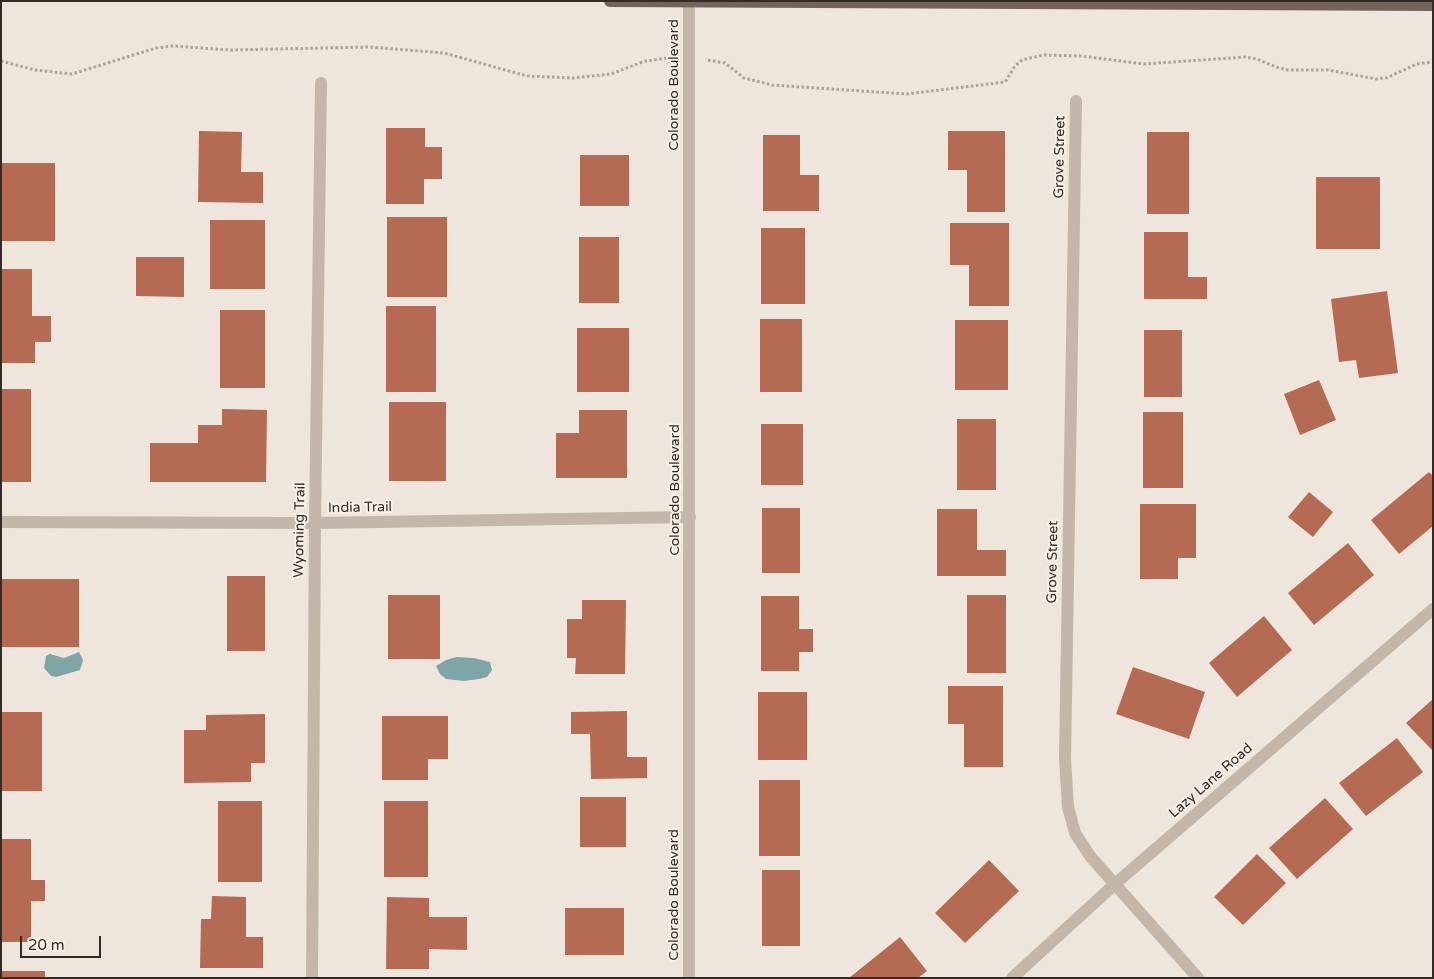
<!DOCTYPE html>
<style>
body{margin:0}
#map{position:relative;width:1434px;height:979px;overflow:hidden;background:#eee5dc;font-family:"Varela Round",sans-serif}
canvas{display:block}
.frame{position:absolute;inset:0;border:2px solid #332b28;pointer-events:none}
.scale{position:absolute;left:20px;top:936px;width:81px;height:22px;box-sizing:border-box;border:2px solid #332b28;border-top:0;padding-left:6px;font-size:15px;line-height:18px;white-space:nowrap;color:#332b28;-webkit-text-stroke:4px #f6f0e7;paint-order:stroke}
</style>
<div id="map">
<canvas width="1434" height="979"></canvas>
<div class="frame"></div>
<div class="scale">20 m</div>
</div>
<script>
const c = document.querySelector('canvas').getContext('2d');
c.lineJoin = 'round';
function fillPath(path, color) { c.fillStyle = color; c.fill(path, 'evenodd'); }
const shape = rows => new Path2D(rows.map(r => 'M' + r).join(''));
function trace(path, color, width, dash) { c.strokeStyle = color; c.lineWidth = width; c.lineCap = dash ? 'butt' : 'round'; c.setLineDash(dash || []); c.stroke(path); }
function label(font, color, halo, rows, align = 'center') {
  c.font = font + ' "Varela Round",sans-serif'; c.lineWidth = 4; c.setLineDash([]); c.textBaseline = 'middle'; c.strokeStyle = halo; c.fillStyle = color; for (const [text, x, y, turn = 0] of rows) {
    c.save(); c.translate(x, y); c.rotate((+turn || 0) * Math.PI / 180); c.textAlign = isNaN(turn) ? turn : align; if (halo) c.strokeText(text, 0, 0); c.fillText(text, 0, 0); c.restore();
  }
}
fillPath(shape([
 [79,652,83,660,80,670,56,677,51,676,44,668,46,656,50,654,64,658],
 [457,657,474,658,490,662,492,670,487,677,479,679,464,681,446,679,440,674,436,666,446,660]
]), '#7fa5a7');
fillPath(shape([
 [386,128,425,128,425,147,442,147,442,179,424,179,424,204,386,204],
 [199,131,242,132,241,172,263,172,263,203,198,202],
 [948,131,1005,131,1005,212,967,212,967,170,948,170],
 [1147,132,1189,132,1189,214,1147,214],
 [763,135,800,135,800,175,819,175,819,211,763,211],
 [580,155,629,155,629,206,580,206],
 [1,163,55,163,55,241,1,241],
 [1316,177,1380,177,1380,249,1316,249],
 [387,217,447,217,447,297,387,297],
 [210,220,265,220,265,289,210,289],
 [950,223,1009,223,1009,306,969,306,969,265,950,265],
 [761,228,805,228,805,304,761,304],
 [1144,232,1188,232,1188,277,1207,277,1207,299,1144,299],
 [579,237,619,237,619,303,579,303],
 [136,257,184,257,184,297,136,296],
 [1,269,32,269,32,316,51,316,51,342,35,342,35,363,1,363],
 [1387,291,1398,373,1359,378,1356,360,1339,362,1331,299],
 [386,306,436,306,436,392,386,392],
 [220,310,265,310,265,388,220,388],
 [760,319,802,319,802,392,760,392],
 [955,320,1008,320,1008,390,955,390],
 [577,328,629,328,629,392,577,392],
 [1144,330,1182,330,1182,397,1144,397],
 [1319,380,1336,420,1300,435,1284,394],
 [1,389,31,389,31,482,1,482],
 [389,402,446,402,446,481,389,481],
 [222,409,267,410,266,482,150,482,150,443,198,443,198,425,222,425],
 [579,410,627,410,627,478,556,478,556,433,579,433],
 [1143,412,1183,412,1183,488,1143,488],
 [957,419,996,419,996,490,957,490],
 [761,424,803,424,803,485,761,485],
 [1429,472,1433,476,1433,526,1399,554,1371,520],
 [1309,492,1333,512,1313,537,1288,517],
 [1140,504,1196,504,1196,558,1178,558,1178,579,1140,579],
 [762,508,800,508,800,573,762,573],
 [937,509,977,509,977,550,1006,550,1006,576,937,576],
 [1348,543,1374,575,1314,625,1288,593],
 [227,576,265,576,265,651,227,651],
 [1,579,79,579,79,647,1,647],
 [388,595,440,595,440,659,388,659],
 [967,595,1006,595,1006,673,967,673],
 [761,596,799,596,799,629,813,629,813,652,799,652,799,671,761,671],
 [582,600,626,600,625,674,575,674,576,658,567,658,567,619,582,619],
 [1264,616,1292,650,1237,697,1209,663],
 [1133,667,1205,692,1189,739,1116,714],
 [948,686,1003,686,1003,767,964,767,964,724,948,724],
 [758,692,807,692,807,760,758,760],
 [1433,699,1433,751,1406,723],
 [627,711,627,757,647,757,647,778,591,779,590,734,571,734,571,712],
 [1,712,42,712,42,791,1,791],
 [265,714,265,763,251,763,251,782,184,783,184,730,206,730,206,715],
 [382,716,448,716,448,759,428,759,428,780,382,780],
 [1397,738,1423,772,1366,816,1339,783],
 [759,780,800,780,800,856,759,856],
 [580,797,626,797,626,847,580,847],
 [1325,798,1353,829,1297,879,1269,848],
 [218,801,262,801,262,882,218,882],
 [384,801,428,801,428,877,384,877],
 [1,839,31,839,31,880,45,880,45,901,31,901,31,942,1,942],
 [1257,854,1286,883,1243,925,1214,897],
 [989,860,1019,891,965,943,935,913],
 [762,870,800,870,800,946,762,946],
 [212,896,246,897,246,937,263,937,263,968,200,968,201,919,211,919],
 [387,897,429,898,429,917,467,917,467,950,429,949,429,969,386,969],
 [565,908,624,908,624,955,565,955],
 [900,937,927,971,918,978,849,978],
 [1,971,45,971,45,978,1,978]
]), '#b56b53');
trace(shape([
 [708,60,725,63,744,78,772,85,907,94,1005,82,1015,66,1022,60,1043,55,1081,56,1144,64,1245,57,1257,59,1276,67,1288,70,1328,70,1376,79,1386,78,1417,64,1433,62],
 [1,61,35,70,72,74,156,48,173,46,230,50,370,47,444,53,527,76,573,78,611,74,645,61,669,58]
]), '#b0a094', 3, [2.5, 2.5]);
trace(shape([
 [1076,101,1065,758,1068,807,1075,833,1090,856,1198,978],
 [1,522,315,523,690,517],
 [312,978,315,523,321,83],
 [689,978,689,1],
 [1012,978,1115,884,1433,609]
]), '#c4b6a9', 12);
trace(shape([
 [610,1,1433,5]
]), '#73635b', 12);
label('14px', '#332b28', '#f6f0e7', [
 ["Colorado Boulevard",674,85,-90],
 ["Grove Street",1060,157,-89],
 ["Colorado Boulevard",675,490,-90],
 ["India Trail",360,508,-1],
 ["Wyoming Trail",300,530,-89],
 ["Grove Street",1053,562,-89],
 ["Lazy Lane Road",1211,781,-41],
 ["Colorado Boulevard",674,895,-90]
]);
</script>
